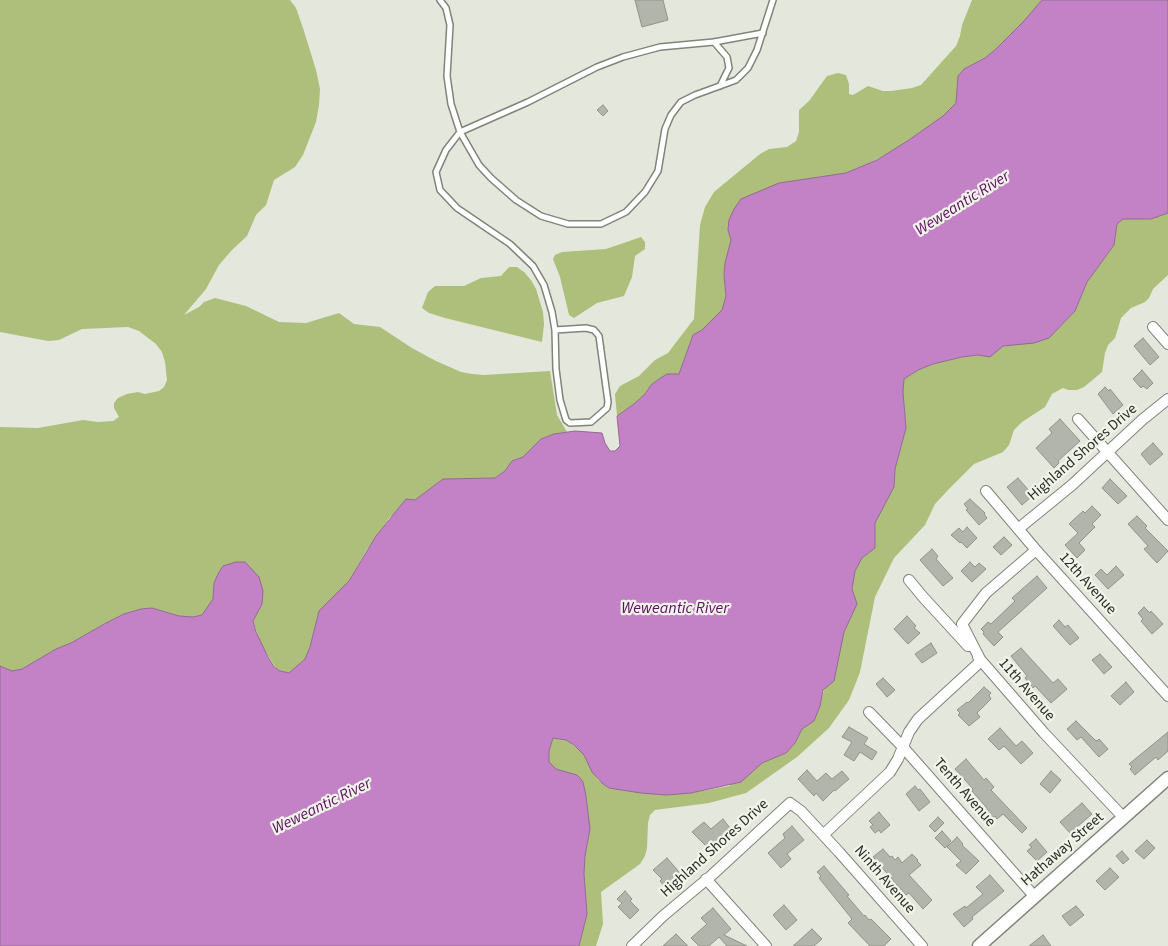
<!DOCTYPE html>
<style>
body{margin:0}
canvas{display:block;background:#e4e7dc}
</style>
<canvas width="1168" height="946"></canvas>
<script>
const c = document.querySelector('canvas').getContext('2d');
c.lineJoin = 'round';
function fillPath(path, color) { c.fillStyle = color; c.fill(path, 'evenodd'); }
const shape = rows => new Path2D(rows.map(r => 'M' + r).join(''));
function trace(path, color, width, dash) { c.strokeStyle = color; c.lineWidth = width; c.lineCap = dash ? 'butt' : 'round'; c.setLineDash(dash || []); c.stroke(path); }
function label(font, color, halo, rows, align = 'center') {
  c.font = font + ' "Source Sans 3",sans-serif'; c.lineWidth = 4.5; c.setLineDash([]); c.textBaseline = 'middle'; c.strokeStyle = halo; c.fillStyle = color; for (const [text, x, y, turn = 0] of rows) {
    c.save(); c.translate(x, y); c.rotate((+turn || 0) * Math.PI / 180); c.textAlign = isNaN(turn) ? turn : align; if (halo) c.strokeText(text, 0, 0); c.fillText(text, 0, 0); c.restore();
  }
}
fillPath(shape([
 [0,0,290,0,296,8,303,28,316,70,320,89,319,105,316,122,303,155,295,167,274,180,266,205,256,215,247,236,232,250,219,265,206,289,184,315,199,307,204,302,215,298,246,306,279,322,306,323,339,313,354,324,380,327,412,348,436,361,461,372,472,374,484,375,550,371,557,415,567,432,554,434,541,439,523,457,512,461,505,471,495,478,443,479,428,491,390,517,366,551,349,581,319,611,310,647,305,659,289,673,280,671,275,667,261,644,253,621,262,604,214,583,213,599,202,615,193,617,179,616,152,608,141,609,124,614,106,623,71,643,56,649,22,669,12,671,0,666,0,427,38,428,83,420,98,422,113,421,119,417,114,408,114,403,118,398,127,394,138,392,145,394,159,391,164,387,167,380,165,362,162,352,156,344,139,331,128,327,82,329,59,340,48,341,0,332],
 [972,0,1042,0,1024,22,996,49,985,58,964,69,958,77,956,103,943,116,927,128,891,152,860,168,846,173,779,183,728,230,731,240,725,263,724,275,726,296,722,310,702,330,693,335,679,374,667,374,651,385,645,394,634,404,617,416,615,394,620,386,639,376,655,360,668,353,694,319,700,225,705,207,714,192,760,154,769,149,787,147,796,141,799,132,799,110,809,101,827,76,838,73,846,75,849,84,849,94,853,95,868,86,883,91,891,91,912,88,921,85,956,46,960,36,962,25],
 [1168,213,1168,275,1153,289,1149,298,1145,302,1131,308,1121,318,1115,338,1108,345,1105,353,1102,372,1084,387,1077,390,1068,390,1063,388,1052,394,1045,407,1022,422,1014,430,1009,445,1003,452,974,464,949,489,935,504,925,525,894,558,875,597,860,672,855,685,849,700,829,728,797,757,746,793,709,803,655,810,650,815,648,823,647,848,645,856,640,864,601,892,603,924,596,946,579,946,587,914,584,874,585,856,588,842,588,813,583,782,577,775,556,769,549,762,549,751,553,738,566,740,573,745,584,755,598,780,609,788,691,793,729,786,762,763,786,753,795,743,802,729,814,720,844,632,857,604,852,589,855,571,862,558,875,548,875,523,894,487,895,469,906,428,903,392,904,379,918,370,933,364,962,357,978,355,984,356,1003,346,1049,338,1075,311,1087,282,1114,245,1117,224,1123,219,1151,219],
 [641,237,645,242,645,249,635,256,632,277,624,296,597,303,574,318,569,315,560,277,553,259,555,255,562,252,606,249],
 [509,267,517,267,524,272,531,280,536,289,543,312,544,324,542,342,445,318,429,313,422,308,428,292,435,286,464,286,481,278,501,276]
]), '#adbf7a');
const water = shape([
 [1042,0,1168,0,1168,213,1151,219,1123,219,1117,224,1114,245,1087,282,1075,311,1049,338,1034,343,1003,346,990,357,978,355,962,357,933,364,918,370,904,379,903,392,906,428,895,469,894,487,875,523,875,548,862,558,855,571,852,589,857,604,844,632,834,681,823,690,820,706,814,721,802,729,795,743,786,753,762,763,741,782,691,793,666,795,641,793,609,788,603,784,592,772,584,755,574,745,566,740,553,738,549,751,549,762,556,769,577,775,580,778,583,782,586,796,588,813,590,829,585,856,584,874,587,914,579,946,0,946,0,666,12,671,22,669,56,649,71,643,106,623,124,614,141,609,152,608,179,616,193,617,202,615,213,599,214,583,219,572,223,566,236,562,245,562,259,577,263,591,262,604,253,621,256,632,268,657,274,667,280,671,289,673,305,659,310,647,319,611,349,581,376,536,406,499,415,500,443,479,495,478,505,471,512,461,523,457,541,439,554,434,575,431,602,433,605,443,610,451,615,451,620,446,617,416,634,404,645,394,651,385,659,379,667,374,679,374,693,335,702,330,722,310,726,296,724,275,725,263,731,240,728,230,729,220,734,209,741,199,779,183,846,173,877,160,909,140,943,116,956,103,958,76,964,69,985,58,996,49,1023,22,1042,0]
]);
fillPath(water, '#c282c5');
trace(water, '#946895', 1);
const building = shape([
 [635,0,663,0,668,20,642,27,635,0],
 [603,105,608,111,603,116,597,110,603,105],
 [1143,338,1159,357,1150,365,1134,346,1143,338],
 [1142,370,1153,383,1147,389,1143,386,1141,388,1133,379,1142,370],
 [1105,387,1109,391,1110,389,1123,405,1113,414,1098,394,1105,387],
 [1060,419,1080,441,1058,461,1059,463,1054,468,1036,448,1052,433,1049,429,1060,419],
 [1153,443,1163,454,1150,465,1141,454,1153,443],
 [1018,478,1031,493,1028,495,1030,498,1022,505,1007,487,1018,478],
 [1110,479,1127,496,1118,504,1102,488,1110,479],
 [970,499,985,513,984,514,987,518,979,525,966,510,968,509,964,504,970,499],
 [1092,506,1101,515,1092,524,1095,527,1079,543,1085,550,1077,558,1065,545,1078,533,1069,524,1083,511,1085,513,1092,506],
 [1137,516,1147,526,1145,528,1168,551,1157,563,1144,549,1148,546,1128,524,1137,516],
 [967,527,977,538,967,548,961,542,960,543,951,535,959,528,963,532,967,527],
 [1004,537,1012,545,1001,555,993,547,1004,537],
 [932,549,938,556,936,559,953,578,943,586,920,560,932,549],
 [970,562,975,567,979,563,986,569,972,582,961,571,970,562],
 [1116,566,1124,575,1108,589,1095,575,1101,569,1107,575,1116,566],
 [1037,576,1047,588,998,632,1003,637,994,646,983,634,984,632,981,629,988,622,991,624,1015,601,1012,598,1037,576],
 [1144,607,1150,613,1151,611,1163,624,1152,634,1141,621,1143,619,1138,613,1144,607],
 [907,616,916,626,914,628,920,633,908,644,894,629,907,616],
 [1059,620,1065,627,1068,625,1079,638,1070,645,1053,626,1059,620],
 [931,643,937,653,922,663,915,654,931,643],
 [1021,648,1053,683,1058,679,1067,689,1051,703,1035,686,1033,688,1025,678,1027,676,1011,656,1021,648],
 [1100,654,1112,667,1104,674,1092,660,1100,654],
 [883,678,895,690,887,697,876,684,883,678],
 [1126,682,1134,692,1120,705,1111,696,1126,682],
 [984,687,991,693,989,695,991,699,977,713,980,717,969,726,958,715,960,713,957,710,967,702,968,703,984,687],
 [1076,721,1095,740,1097,741,1099,739,1108,749,1099,757,1081,737,1077,740,1067,729,1076,721],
 [849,727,868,738,864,744,877,752,872,760,860,752,854,761,844,755,852,742,842,737,849,727],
 [1000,728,1016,746,1022,741,1033,753,1021,764,1004,746,999,750,988,739,1000,728],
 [1168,732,1168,751,1158,760,1156,757,1135,775,1130,769,1132,767,1129,764,1168,732],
 [966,759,984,780,986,778,994,787,991,790,1027,828,1022,833,1003,814,997,819,995,816,991,819,985,813,988,810,986,807,972,791,973,789,955,769,966,759],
 [807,770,817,781,826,773,832,779,842,771,849,779,835,791,834,790,823,801,816,793,814,796,798,779,807,770],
 [1051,771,1061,780,1050,793,1040,784,1051,771],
 [915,786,918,790,920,789,930,802,919,811,906,794,915,786],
 [1082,803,1092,814,1070,833,1060,822,1082,803],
 [879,812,890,825,881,833,879,830,875,833,870,827,873,825,869,821,879,812],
 [938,817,944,823,935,832,929,826,938,817],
 [723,819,730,828,708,848,692,832,704,822,711,829,723,819],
 [792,826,804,840,787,854,791,859,781,868,768,853,785,838,783,834,792,826],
 [942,831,951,841,945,848,935,838,942,831],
 [957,837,963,844,962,845,979,861,966,874,956,865,961,861,947,847,957,837],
 [1036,839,1047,852,1037,861,1027,851,1032,847,1029,845,1036,839],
 [1147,840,1155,848,1144,859,1135,851,1147,840],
 [883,849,890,857,892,856,895,860,898,857,902,863,912,854,918,860,917,861,921,865,909,875,932,900,923,909,909,893,906,895,897,885,873,857,883,849],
 [1122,851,1129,859,1123,864,1116,856,1122,851],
 [667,858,680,873,665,887,660,881,662,879,653,870,667,858],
 [824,866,849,895,847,896,864,916,865,915,869,920,871,919,891,939,884,946,870,946,848,923,852,919,819,878,821,876,817,872,824,866],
 [1110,868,1119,877,1105,890,1096,881,1110,868],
 [990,875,1004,891,972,917,973,919,964,927,953,914,965,906,966,908,983,894,976,887,990,875],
 [625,891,632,899,630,901,639,910,630,919,618,907,622,903,617,899,625,891],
 [784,905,797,920,786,930,773,915,784,905],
 [1076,906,1084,915,1070,926,1062,916,1076,906],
 [713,908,731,929,724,935,747,946,727,946,719,937,709,946,699,946,691,938,707,924,701,918,713,908],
 [812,929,822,939,814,946,793,946,812,929],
 [676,934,688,946,663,946,676,934],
 [1043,935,1051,946,1029,946,1043,935]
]);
fillPath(building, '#b2b5ab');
trace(building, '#91948a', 1);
const service = shape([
 [440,0,446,8,450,25,447,76,451,104,460,132,479,165,491,178,516,200,541,216,568,224,601,224,626,212,645,192,658,171,665,129,671,115,681,102,695,95,736,80,748,68,757,50,773,0],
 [714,42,727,57,729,68,720,86],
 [555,330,556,369,560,400,566,420,570,423,591,422,607,408,608,402,599,336,594,330,586,328,555,330,552,312,544,285,533,266,510,244,457,208,440,190,436,172,446,150,460,132,528,102,597,67,623,57,660,47,714,42,763,33]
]);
const minor = shape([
 [1153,327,1168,344],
 [1078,419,1168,520],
 [986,491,1036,550,1168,696],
 [1018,529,1072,485,1142,420,1168,399],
 [909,580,923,597,968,646],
 [978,657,1044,733,1124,818],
 [869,712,902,746,1035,897],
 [823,835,890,772,898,759,909,732,918,719,981,661,962,624,986,593,1036,550],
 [706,879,766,946],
 [632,946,663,916,712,875,790,803,801,811,839,852,922,946]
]);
const tertiary = shape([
 [979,946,1168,778]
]);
trace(service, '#81847a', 8);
trace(minor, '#81847a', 12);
trace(tertiary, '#81847a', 15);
trace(service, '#fff', 5);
trace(minor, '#fff', 10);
trace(tertiary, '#fff', 12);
label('15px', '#292b26', '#f1f5e9', [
 ["Highland Shores Drive",1083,453,-41],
 ["12th Avenue",1087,584,48],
 ["11th Avenue",1026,690,49],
 ["Tenth Avenue",964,793,49],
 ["Highland Shores Drive",715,849,-42],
 ["Hathaway Street",1063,850,-41],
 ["Ninth Avenue",884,880,49]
]);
label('italic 16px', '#5d0d62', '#f1f5e9', [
 ["Weweantic River",963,204,-32],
 ["Weweantic River",675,609],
 ["Weweantic River",322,807,-26]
]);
</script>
